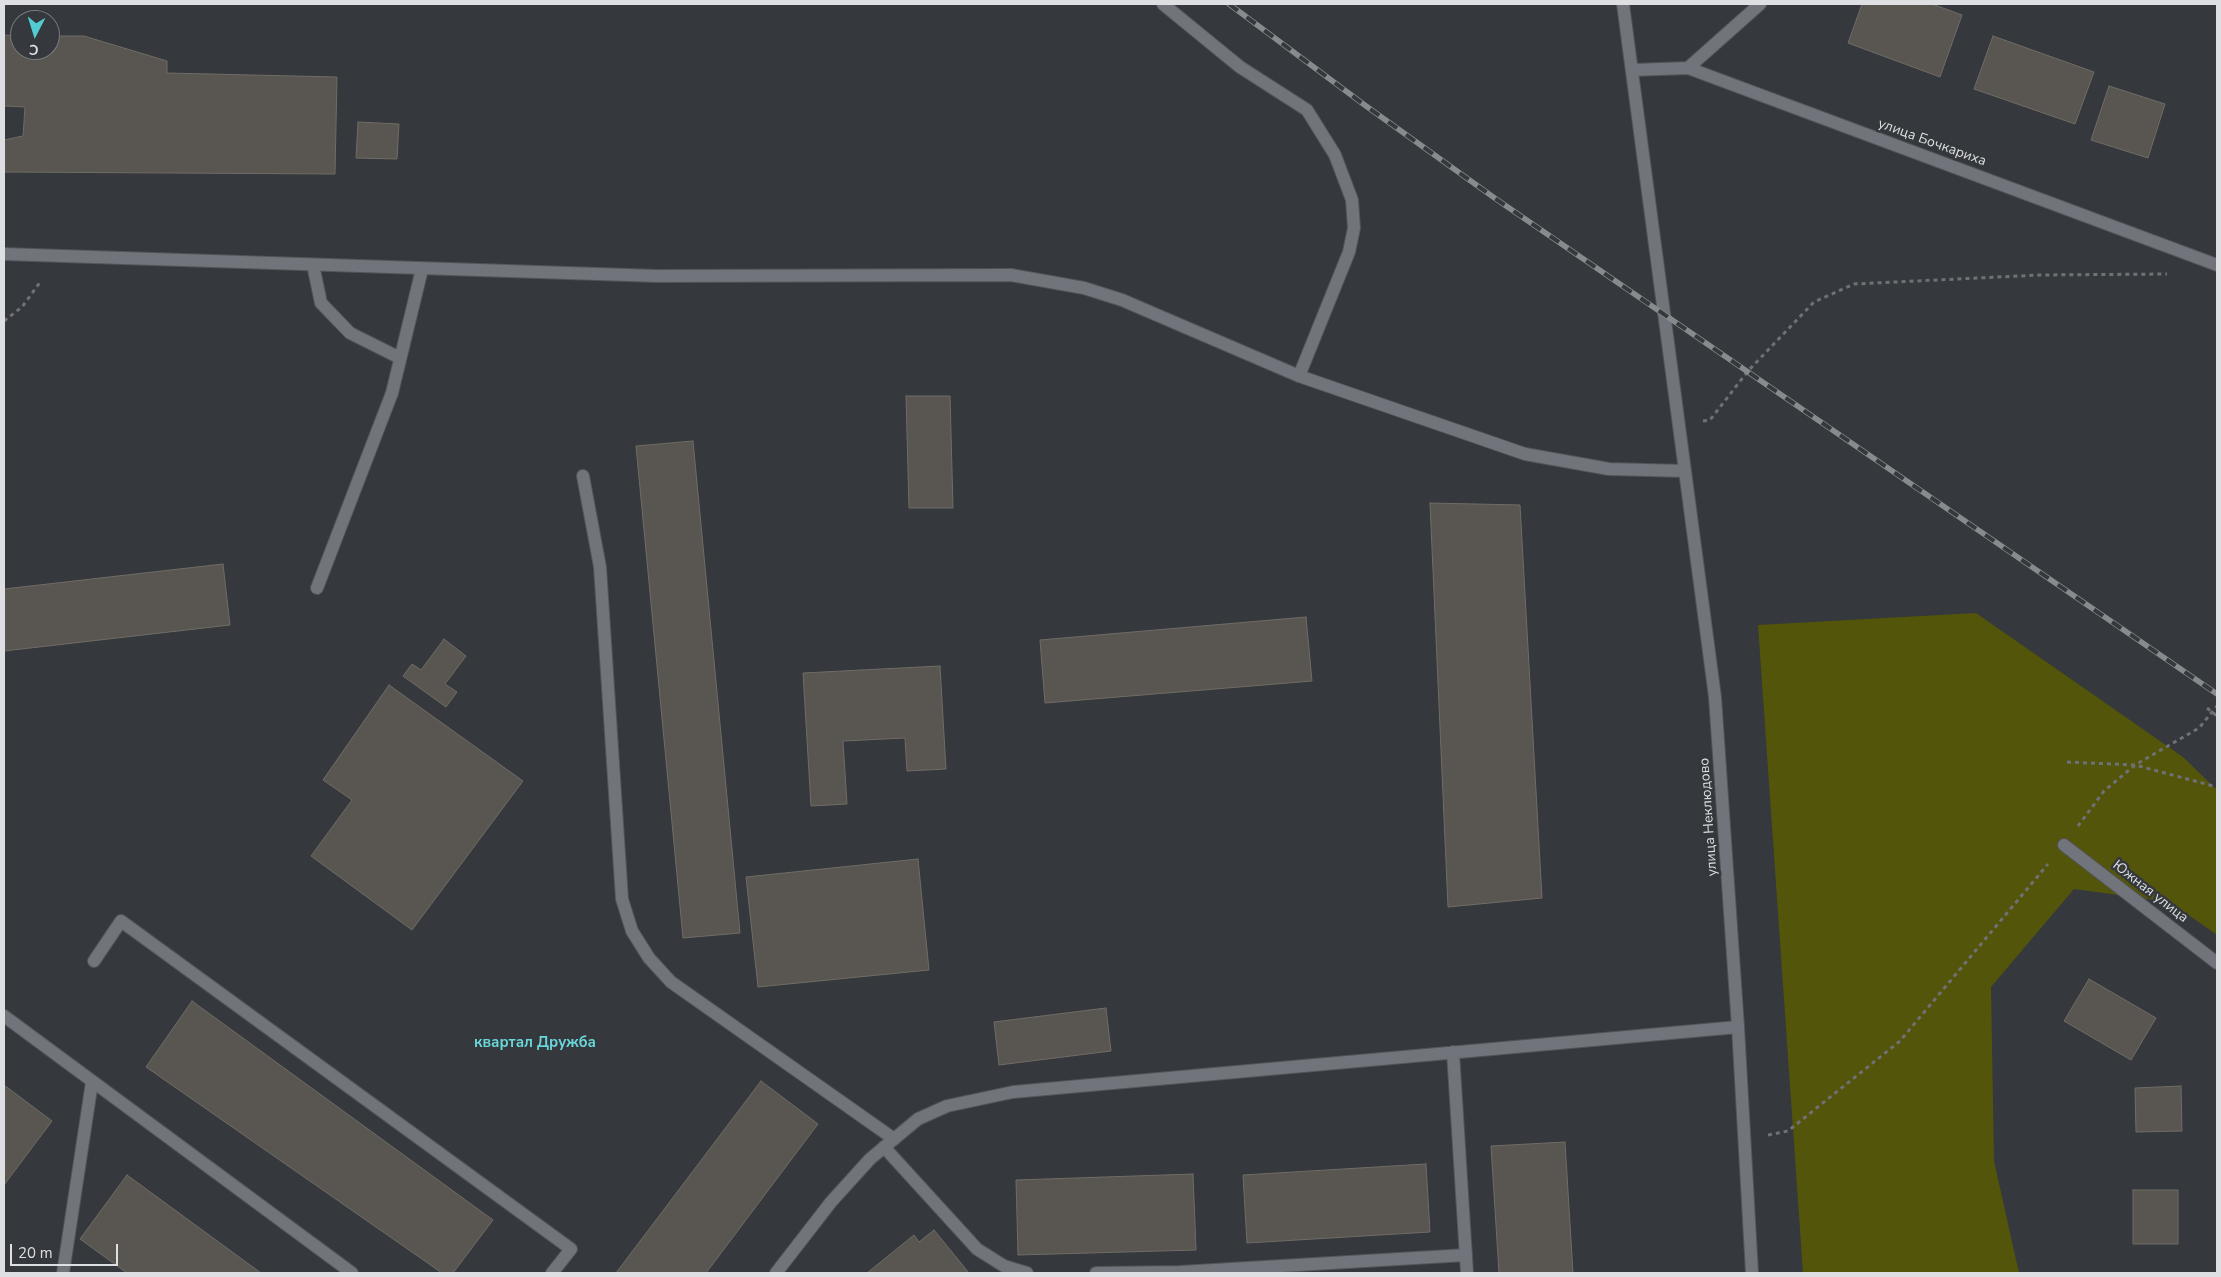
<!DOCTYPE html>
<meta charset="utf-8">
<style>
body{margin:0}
#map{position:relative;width:2221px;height:1277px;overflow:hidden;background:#35383c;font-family:"Nunito Sans",sans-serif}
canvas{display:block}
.frame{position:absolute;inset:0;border:5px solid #dddfe2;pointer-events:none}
.north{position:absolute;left:10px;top:10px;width:50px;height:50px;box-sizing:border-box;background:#35383c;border:1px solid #787b7e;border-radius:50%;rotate:185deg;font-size:14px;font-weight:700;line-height:20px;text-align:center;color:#dddfe2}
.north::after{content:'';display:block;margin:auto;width:18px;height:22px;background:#52ccd0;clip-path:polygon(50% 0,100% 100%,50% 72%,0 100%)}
.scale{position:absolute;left:10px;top:1244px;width:108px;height:22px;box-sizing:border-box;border:2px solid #dddfe2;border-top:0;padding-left:6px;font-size:15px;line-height:18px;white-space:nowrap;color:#dddfe2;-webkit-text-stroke:4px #35383c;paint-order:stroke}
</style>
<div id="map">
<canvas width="2221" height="1277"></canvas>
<div class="frame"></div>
<div class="north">С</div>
<div class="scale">20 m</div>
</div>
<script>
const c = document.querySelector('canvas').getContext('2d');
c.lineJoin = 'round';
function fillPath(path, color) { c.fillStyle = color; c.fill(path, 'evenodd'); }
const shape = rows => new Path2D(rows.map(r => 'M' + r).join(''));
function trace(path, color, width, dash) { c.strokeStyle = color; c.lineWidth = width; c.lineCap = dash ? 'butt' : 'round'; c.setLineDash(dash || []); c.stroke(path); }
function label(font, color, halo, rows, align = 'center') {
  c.font = font + ' "Nunito Sans",sans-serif'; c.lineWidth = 5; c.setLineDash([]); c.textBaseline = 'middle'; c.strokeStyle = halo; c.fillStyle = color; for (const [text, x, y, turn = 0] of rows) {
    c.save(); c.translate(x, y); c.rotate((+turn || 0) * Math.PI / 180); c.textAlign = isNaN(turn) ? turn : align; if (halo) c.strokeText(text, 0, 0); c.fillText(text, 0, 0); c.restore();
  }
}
fillPath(shape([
 [1976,613,2183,757,2217,790,2217,935,2170,902,2074,889,1991,987,1994,1161,2019,1273,1803,1273,1758,625]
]), '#53550a');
const building = shape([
 [1862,4,1932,4,1962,15,1940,77,1848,43,1862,4],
 [4,35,20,36,20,50,50,50,50,36,84,36,167,61,167,73,337,77,335,174,4,172,4,140,23,136,25,107,4,106,4,35],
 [1993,36,2094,72,2075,124,1974,89,1993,36],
 [2109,86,2165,104,2148,158,2091,140,2109,86],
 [358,122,399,124,397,159,356,158,358,122],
 [906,396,950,396,953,508,909,508,906,396],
 [693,441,740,933,683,938,636,446,693,441],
 [1430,503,1520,505,1542,898,1448,907,1430,503],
 [223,564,230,625,4,651,4,589,223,564],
 [1306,617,1312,681,1045,703,1040,640,1306,617],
 [444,639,466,656,445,684,457,692,446,707,403,676,412,664,421,670,444,639],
 [940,666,946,769,907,771,905,738,843,741,847,804,811,806,803,673,940,666],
 [389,685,523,781,412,930,311,856,352,800,323,780,389,685],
 [918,859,929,970,758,987,746,877,918,859],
 [2089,979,2156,1018,2131,1060,2064,1021,2089,979],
 [192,1001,493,1220,453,1273,442,1273,146,1067,192,1001],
 [1106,1008,1111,1051,999,1065,994,1022,1106,1008],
 [761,1081,818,1124,706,1273,616,1273,761,1081],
 [4,1085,52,1121,4,1185,4,1085],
 [2181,1086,2182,1131,2136,1132,2135,1088,2181,1086],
 [1565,1142,1573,1273,1499,1273,1491,1146,1565,1142],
 [1426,1164,1430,1232,1247,1243,1243,1175,1426,1164],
 [1193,1174,1196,1250,1018,1255,1016,1180,1193,1174],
 [127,1175,261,1273,127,1273,80,1239,127,1175],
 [2133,1190,2178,1190,2178,1244,2133,1244,2133,1190],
 [934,1230,969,1273,867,1273,914,1235,919,1242,934,1230]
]);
fillPath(building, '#595550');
trace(building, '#706c66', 1);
const service = shape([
 [1163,4,1240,67,1307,110,1335,155,1352,200,1354,228,1349,252,1299,376],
 [313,265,321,303,350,333,400,358],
 [583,476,600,567,622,899,632,931,649,958,671,982,894,1139],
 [317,588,392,393,422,269],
 [94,961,121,921,571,1249,552,1273],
 [4,1016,352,1273],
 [884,1147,977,1249,1004,1266,1027,1273],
 [63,1273,92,1082],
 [1096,1273,1180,1272,1466,1255]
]);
const minor = shape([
 [1688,68,1760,4],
 [1633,70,1688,68,2217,265],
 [2064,845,2217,963],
 [1453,1052,1467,1273],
 [776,1273,831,1202,870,1159,918,1119,947,1106,1013,1092,1738,1027]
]);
const tertiary = shape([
 [4,254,657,276,1011,275,1084,288,1122,300,1299,376,1525,454,1609,469,1685,471]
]);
const secondary = shape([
 [1623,4,1715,697,1738,1027,1752,1273]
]);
trace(service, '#525558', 14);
trace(minor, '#525558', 14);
trace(tertiary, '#525558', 14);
trace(secondary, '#525558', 14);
trace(shape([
 [4,321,22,307,41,281],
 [1703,421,1710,420,1748,371,1814,302,1854,284,2040,275,2167,274],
 [2207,708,2217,716],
 [2067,762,2135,765,2217,787],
 [2078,826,2104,791,2135,765,2199,728,2217,706],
 [1768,1135,1788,1131,1900,1041,2048,864]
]), '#6f7175', 3, [4, 4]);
trace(service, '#71747a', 12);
trace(minor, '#71747a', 12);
trace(tertiary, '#71747a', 12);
trace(secondary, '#71747a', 12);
const rail = shape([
 [1229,4,1366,106,1496,199,2217,694]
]);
trace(rail, '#888b8e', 5.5);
trace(rail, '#35383c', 4, [11]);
label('14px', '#dddfe2', '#35383c', [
 ["улица Бочкариха",1932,143,20],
 ["улица Неклюдово",1709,817,-94],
 ["Южная улица",2150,892,38]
]);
label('bold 15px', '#69d6d9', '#35383c', [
 ["квартал Дружба",535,1043]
]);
</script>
